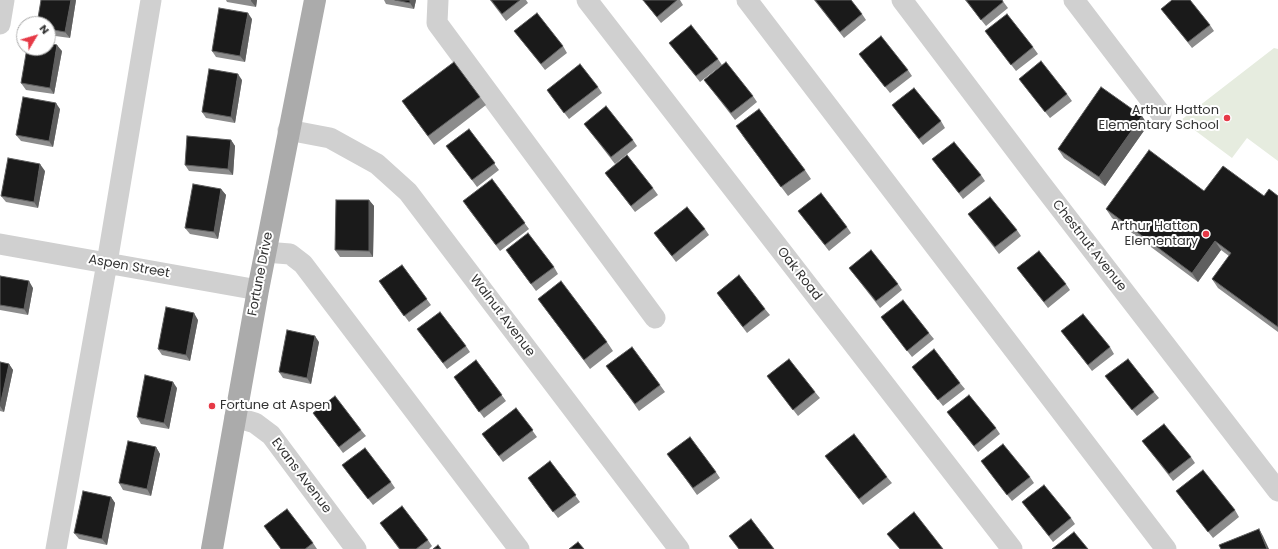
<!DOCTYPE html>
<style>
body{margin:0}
#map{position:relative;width:1278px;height:549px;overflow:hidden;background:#fff;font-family:Poppins,sans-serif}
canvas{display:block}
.north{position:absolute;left:16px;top:16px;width:40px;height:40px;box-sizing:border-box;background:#fff;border:1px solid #adadad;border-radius:50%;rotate:52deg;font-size:11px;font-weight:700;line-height:16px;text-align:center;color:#333}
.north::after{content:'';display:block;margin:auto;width:14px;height:18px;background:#e63946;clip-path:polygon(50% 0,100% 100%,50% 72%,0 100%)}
</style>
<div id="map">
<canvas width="1278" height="549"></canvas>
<div class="north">N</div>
</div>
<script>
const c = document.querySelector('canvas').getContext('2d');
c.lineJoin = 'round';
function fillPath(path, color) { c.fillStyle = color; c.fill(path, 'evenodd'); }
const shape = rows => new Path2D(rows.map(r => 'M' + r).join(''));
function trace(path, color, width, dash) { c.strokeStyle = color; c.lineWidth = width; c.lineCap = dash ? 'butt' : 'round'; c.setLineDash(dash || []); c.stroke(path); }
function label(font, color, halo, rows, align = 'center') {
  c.font = font + ' Poppins,sans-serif'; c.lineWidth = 4; c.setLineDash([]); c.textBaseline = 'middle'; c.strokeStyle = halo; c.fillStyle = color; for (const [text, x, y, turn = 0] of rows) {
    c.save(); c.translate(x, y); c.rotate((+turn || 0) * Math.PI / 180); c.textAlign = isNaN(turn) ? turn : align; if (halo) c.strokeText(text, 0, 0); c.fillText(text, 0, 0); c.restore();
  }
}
fillPath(shape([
 [1274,48,1278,49,1278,161,1247,138,1232,158,1181,120]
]), '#e6ecdf');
trace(shape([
 [438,0,437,23,655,318],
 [587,0,1012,549],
 [747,0,1166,549],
 [902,0,1039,181,1278,491],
 [1074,0,1161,114],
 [0,24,4,0],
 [288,130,330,138,377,164,408,192,679,549],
 [0,244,258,290],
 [265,252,290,254,303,264,519,549],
 [235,417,255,423,271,435,356,549],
 [56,549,107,263,151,0]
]), '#d0d0d0', 21);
trace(shape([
 [212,549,258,290,315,0]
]), '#ababab', 22);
fillPath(shape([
 [76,0,70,38,48,35,48,24],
 [226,0,257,0,256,7,227,2],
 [384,0,416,0,414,9,386,4],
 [490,0,526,0,528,3,506,21],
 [643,0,680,0,683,5,661,23],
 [814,0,862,14,866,20,844,38],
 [965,0,1002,0,1008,8,986,26],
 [1161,9,1210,25,1214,31,1192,48],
 [252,19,245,62,216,57,212,51],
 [514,31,563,46,567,53,545,70],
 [985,31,1033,47,1038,54,1016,71],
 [669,43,718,59,722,65,700,82],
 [62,51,54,94,26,90,21,83],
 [859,54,908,70,912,76,890,93],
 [1019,79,1067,94,1072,101,1050,118],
 [242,80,235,123,206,118,202,112],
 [704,80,753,96,757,102,735,120],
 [598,87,602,93,569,119,547,90],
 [480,97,486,105,434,145,402,101],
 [892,105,941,121,945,128,923,145],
 [60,109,53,147,21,141,16,135],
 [584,124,633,140,637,146,615,164],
 [1148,125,1105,186,1064,158,1058,149],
 [469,129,499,170,477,187,451,152],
 [742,135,805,170,811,179,788,196],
 [231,140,235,146,233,175,189,171,185,165],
 [932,159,981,175,985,181,963,199],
 [45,171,38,208,6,202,1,196],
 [605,173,653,188,658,195,635,212],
 [492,179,529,229,500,251,467,207],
 [221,189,226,195,218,239,190,234,185,228],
 [1204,191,1264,196,1278,196,1278,332,1218,288,1212,279,1229,256,1221,250,1198,282,1112,218,1106,209],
 [369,200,374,206,373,257,340,257,335,250],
 [798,211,847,227,851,233,829,251],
 [968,214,1017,230,1021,236,999,254],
 [705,229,709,235,676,262,654,233],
 [510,256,554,267,558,274,536,291],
 [402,265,431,305,409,322,379,281],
 [849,268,898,284,902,290,880,308],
 [1017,268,1066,284,1070,290,1048,308],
 [0,276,33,288,28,315,0,310],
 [717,293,765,309,770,315,747,333],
 [538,299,607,342,613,351,590,369],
 [881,317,929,333,934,339,912,357],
 [198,320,190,361,162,355,158,349],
 [1061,331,1110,347,1114,354,1092,371],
 [422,335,466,346,470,352,447,369],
 [319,342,311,384,283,378,279,372],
 [476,360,506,401,484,418,454,377],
 [0,362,9,364,13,370,4,412,0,411],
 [607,366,660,385,665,392,639,411],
 [912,367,960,383,965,389,943,406],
 [767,376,815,392,820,398,798,416],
 [1105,376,1154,392,1159,398,1137,416],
 [177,388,169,429,141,424,137,417],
 [516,408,537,437,503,462,482,434],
 [947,412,996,428,1000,434,978,452],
 [313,413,361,430,366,436,343,453],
 [1142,441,1191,457,1195,463,1173,481],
 [156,447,160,454,151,496,123,490,119,483],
 [825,456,887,477,892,483,863,505],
 [672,460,716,472,720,478,697,495],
 [550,461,580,502,558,518,532,484],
 [981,461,1030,477,1034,483,1012,501],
 [342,465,391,482,395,488,373,505],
 [1176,491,1235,510,1239,517,1213,538],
 [111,497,115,503,107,545,79,539,74,533],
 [1022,502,1071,518,1075,524,1053,542],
 [380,523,428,540,432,546,429,549,399,549],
 [313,543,317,549,281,549]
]), '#8c8c8c');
fillPath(shape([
 [71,0,76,0,70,38,65,32],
 [251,0,257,0,256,7,251,1],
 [410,0,416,0,414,9,410,3],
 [248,13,252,19,245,62,240,56],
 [57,45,62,51,54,94,50,88],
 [238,74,242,80,235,123,231,117],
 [56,103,60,109,53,147,49,141],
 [1142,116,1148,125,1105,186,1099,177],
 [231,140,235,146,233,175,228,169],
 [40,164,45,171,38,208,34,202],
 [221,189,226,195,218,239,214,232],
 [369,200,374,206,373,257,369,251],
 [1215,241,1221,250,1198,282,1192,273],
 [29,281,33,288,28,315,24,309],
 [194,313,198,320,190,361,186,355],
 [315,336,319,342,311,384,307,378],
 [9,364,13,370,4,412,0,406],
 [173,382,177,388,169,429,164,423],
 [156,447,160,454,151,496,147,489],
 [111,497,115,503,107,545,102,539],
 [1259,529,1263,536,1269,549,1267,549]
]), '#5f5f5f');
const building = shape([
 [41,0,71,0,65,32,48,29,48,24,37,24,41,0],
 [395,0,410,0,410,3,395,0],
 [491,0,520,0,502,14,491,0],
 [643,0,677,0,657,17,643,0],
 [815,0,851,0,862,14,840,32,815,0],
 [966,0,1002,0,1003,2,981,20,966,0],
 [1172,0,1190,0,1210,25,1188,42,1161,9,1172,0],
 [219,8,248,13,240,56,212,51,219,8],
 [537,13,563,46,541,64,514,31,537,13],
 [1007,14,1033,47,1011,65,985,31,1007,14],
 [691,25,718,59,696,76,669,43,691,25],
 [881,36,908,70,885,87,859,54,881,36],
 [48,43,57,45,50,88,21,83,27,48,48,48,48,43],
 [1041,61,1067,94,1045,112,1019,79,1041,61],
 [454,62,480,97,428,136,402,101,454,62],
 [726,62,753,96,731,113,704,80,726,62],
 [580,64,598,87,564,113,547,90,580,64],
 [209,69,238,74,231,117,202,112,209,69],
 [1101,87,1142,116,1099,177,1058,149,1101,87],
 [914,88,941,121,919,139,892,105,914,88],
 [23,97,56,103,49,141,16,135,23,97],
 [606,106,633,140,611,157,584,124,606,106],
 [759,109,805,170,781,187,736,126,759,109],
 [469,129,495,163,472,180,446,146,469,129],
 [187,136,231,140,228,169,185,165,187,136],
 [954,142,981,175,959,193,932,159,954,142],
 [1149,150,1204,191,1223,166,1264,196,1269,189,1278,196,1278,327,1212,279,1231,253,1215,241,1192,273,1106,209,1149,150],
 [627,155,653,188,631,206,605,173,627,155],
 [8,158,40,164,34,202,1,196,8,158],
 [492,179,525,223,496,245,463,201,492,179],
 [193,184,221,189,214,232,185,228,193,184],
 [821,193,847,227,825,245,798,211,821,193],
 [990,197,1017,230,995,247,968,214,990,197],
 [336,200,369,200,369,251,335,250,336,200],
 [687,207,705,229,672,256,654,233,687,207],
 [528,233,554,267,531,284,506,250,528,233],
 [871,250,898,284,876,301,849,268,871,250],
 [1039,251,1066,284,1044,302,1017,268,1039,251],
 [402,265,427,299,404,316,379,281,402,265],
 [739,275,765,309,743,327,717,293,739,275],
 [0,276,29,281,24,309,0,305,0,276],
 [561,281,607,342,584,360,538,299,561,281],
 [903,300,929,333,907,351,881,317,903,300],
 [166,307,194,313,186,355,158,349,166,307],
 [440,312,466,346,443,363,417,329,440,312],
 [1083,314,1110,347,1088,365,1061,331,1083,314],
 [287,330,315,336,307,378,279,372,287,330],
 [632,347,660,385,635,404,606,366,632,347],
 [934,349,960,383,938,400,912,367,934,349],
 [789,359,815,392,793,410,767,376,789,359],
 [1128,359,1154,392,1132,410,1105,376,1128,359],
 [476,360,502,395,479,412,454,377,476,360],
 [0,362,9,364,0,406,0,362],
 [145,375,173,382,164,423,137,417,145,375],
 [969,395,996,428,974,446,947,412,969,395],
 [335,396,361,430,339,447,313,413,335,396],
 [516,408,533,430,499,456,482,434,516,408],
 [1164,424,1191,457,1169,474,1142,441,1164,424],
 [854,434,887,477,859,499,825,456,854,434],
 [690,437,716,472,693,488,667,454,690,437],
 [128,441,156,447,147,489,119,483,128,441],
 [1003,444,1030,477,1007,495,981,461,1003,444],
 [365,448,391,482,368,499,342,465,365,448],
 [550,461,576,495,553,512,528,478,550,461],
 [1203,470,1235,510,1208,532,1176,491,1203,470],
 [1044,485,1071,518,1049,536,1022,502,1044,485],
 [83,491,111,497,102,539,74,533,83,491],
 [402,506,428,540,416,549,400,549,380,523,402,506],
 [287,509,313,543,305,549,281,549,264,526,287,509],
 [914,512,943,549,900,549,887,534,914,512],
 [751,519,774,549,739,549,729,536,751,519],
 [1259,529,1267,549,1221,549,1219,545,1259,529],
 [1074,532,1088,549,1052,549,1074,532],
 [578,542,584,549,569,549,578,542],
 [438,545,441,549,433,549,438,545]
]);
fillPath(building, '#1a1a1a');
trace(building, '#5f5f5f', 1);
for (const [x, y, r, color] of [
 [1227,118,4,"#e63946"],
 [1206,234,4,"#e63946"],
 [212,406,4,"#e63946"]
]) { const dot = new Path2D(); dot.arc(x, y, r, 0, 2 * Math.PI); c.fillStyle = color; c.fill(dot); trace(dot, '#fff', 1.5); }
label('13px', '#333', '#fff', [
 ["Arthur Hatton",1219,111],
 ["Elementary School",1219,126],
 ["Arthur Hatton",1198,227],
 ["Elementary",1198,242],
 ["Fortune at Aspen",220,406,"left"]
], 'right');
label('13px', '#333', '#fff', [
 ["Chestnut Avenue",1089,246,52],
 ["Aspen Street",129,267,10],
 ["Fortune Drive",261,274,-79],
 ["Oak Road",799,274,52],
 ["Walnut Avenue",502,316,53],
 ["Evans Avenue",301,476,53]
]);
</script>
